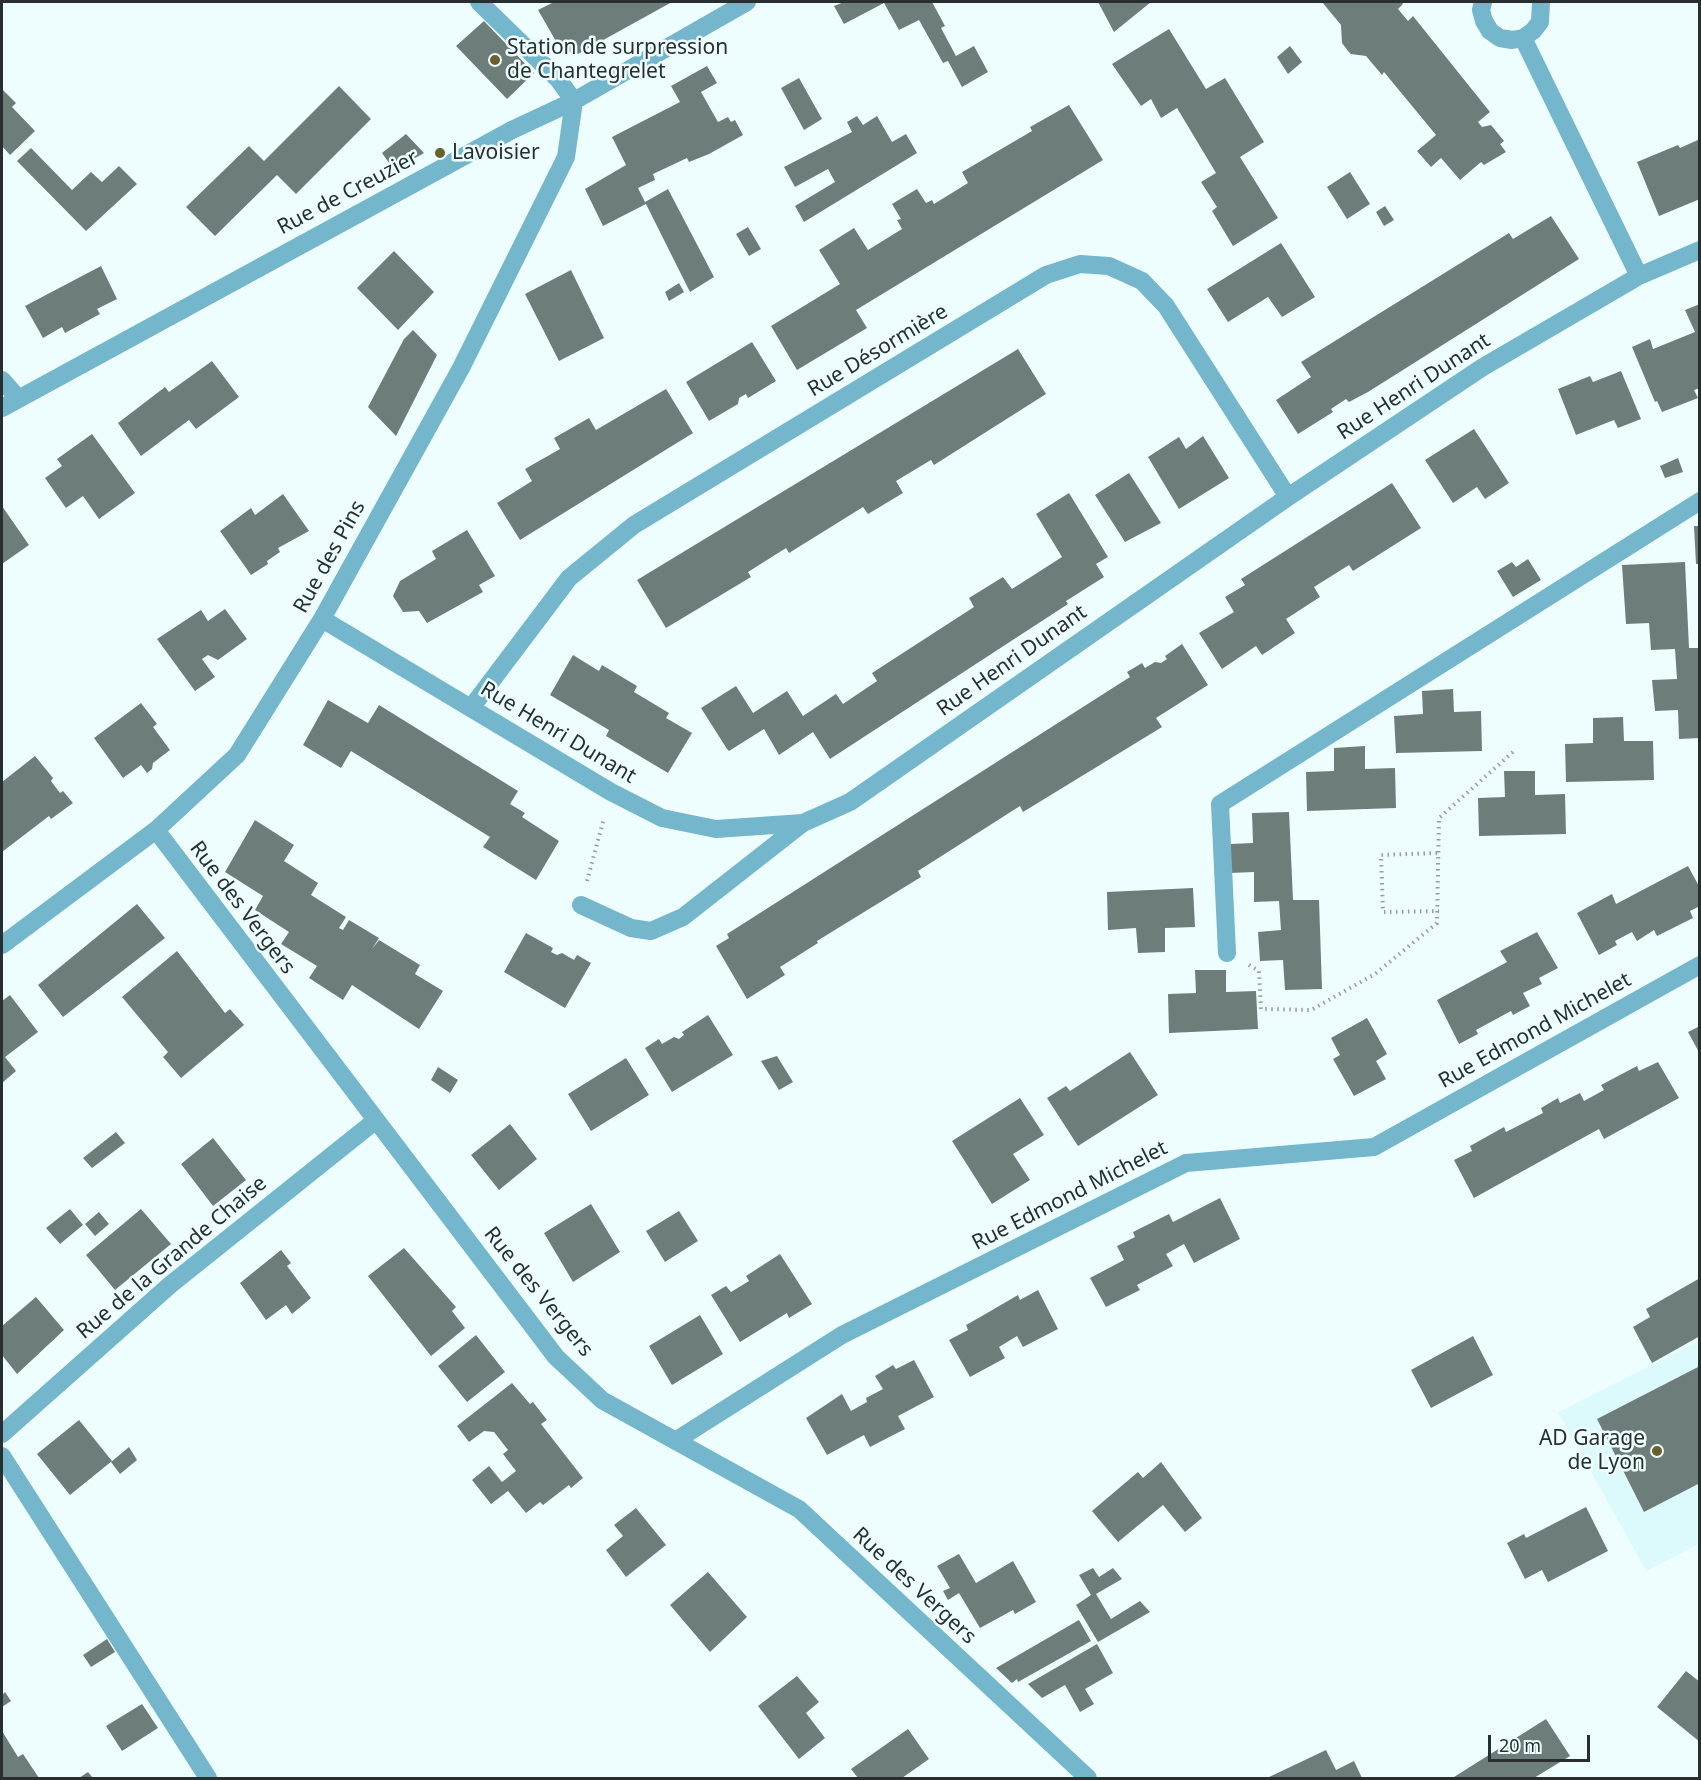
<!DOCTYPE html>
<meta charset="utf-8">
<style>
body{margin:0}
#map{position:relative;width:1701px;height:1780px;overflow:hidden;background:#eefeff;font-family:"Noto Sans",sans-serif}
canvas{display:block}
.frame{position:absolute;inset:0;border:3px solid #282f30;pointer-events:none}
.scale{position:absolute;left:1488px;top:1735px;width:102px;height:27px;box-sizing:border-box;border:3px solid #282f30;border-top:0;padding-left:8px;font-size:18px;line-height:21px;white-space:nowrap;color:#282f30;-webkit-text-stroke:4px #eefeff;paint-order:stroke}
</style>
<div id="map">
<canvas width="1701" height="1780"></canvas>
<div class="frame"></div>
<div class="scale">20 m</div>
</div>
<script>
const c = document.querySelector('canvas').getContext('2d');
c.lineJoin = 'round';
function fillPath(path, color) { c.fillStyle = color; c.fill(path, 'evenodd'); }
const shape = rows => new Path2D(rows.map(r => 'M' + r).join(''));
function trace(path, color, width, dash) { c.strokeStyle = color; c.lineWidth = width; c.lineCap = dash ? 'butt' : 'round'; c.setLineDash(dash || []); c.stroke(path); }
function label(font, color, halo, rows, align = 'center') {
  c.font = font + ' "Noto Sans",sans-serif'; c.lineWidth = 5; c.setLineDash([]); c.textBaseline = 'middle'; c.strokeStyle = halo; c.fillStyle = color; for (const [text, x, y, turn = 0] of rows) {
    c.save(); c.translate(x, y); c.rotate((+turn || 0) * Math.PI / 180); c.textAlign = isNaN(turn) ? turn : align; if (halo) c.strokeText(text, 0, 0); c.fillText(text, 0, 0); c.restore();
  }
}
fillPath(shape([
 [1699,1341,1699,1544,1646,1571,1558,1412]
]), '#dcfafc');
fillPath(shape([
 [554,2,672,2,578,54,561,50,538,10],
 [844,2,932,2,945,26,941,28,956,56,974,46,988,72,962,87,948,61,943,63,919,20,899,30,884,3,844,24,834,6],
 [1098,2,1151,2,1114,32],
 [1322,2,1401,2,1403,4,1398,9,1408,21,1413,16,1490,112,1478,122,1482,127,1491,125,1504,141,1500,144,1506,152,1484,165,1481,162,1460,180,1441,158,1431,167,1417,151,1436,135,1384,72,1382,75,1366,56,1351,54,1348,51,1342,43,1341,25],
 [484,21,534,73,507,99,456,46],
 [1169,29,1206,89,1225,78,1264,142,1240,157,1278,218,1233,246,1212,211,1217,207,1201,182,1216,173,1177,108,1161,118,1151,99,1141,106,1112,64],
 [1290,46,1302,62,1288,74,1277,57],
 [707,66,717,83,701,92,718,122,728,117,731,122,735,120,743,135,709,154,689,162,687,158,653,174,655,180,638,188,645,202,668,189,714,277,690,292,646,204,603,226,585,189,626,165,612,137,680,102,671,86],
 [799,78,822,119,804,130,781,88],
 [339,86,371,119,296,194,277,175,215,236,186,207,249,146,264,161],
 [2,89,16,103,12,107,35,131,10,155,2,146],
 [1069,105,1103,160,856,310,867,328,797,370,771,326,840,284,819,250,854,228,868,250,902,229,897,220,901,219,892,204,917,189,926,203,932,200,934,204,968,183,962,172,1032,131,1030,127],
 [857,116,863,125,877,116,892,142,906,134,917,153,804,222,795,206,835,182,828,169,795,187,784,167,852,132,847,122],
 [406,134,424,153,394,170,382,153],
 [1700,139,1700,199,1659,216,1637,162,1678,145,1680,148],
 [31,148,72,190,91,172,102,182,119,166,137,184,86,231,17,161],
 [1350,172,1370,204,1347,219,1327,187],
 [1385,206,1394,220,1384,226,1376,212],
 [1551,216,1579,259,1368,392,1349,402,1346,399,1331,409,1333,412,1298,434,1276,400,1311,377,1301,362,1509,233,1513,239],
 [748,227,761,249,749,256,736,234],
 [1281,243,1315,297,1282,317,1268,297,1228,322,1207,289],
 [394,251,434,292,398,330,357,288],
 [101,266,117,299,97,309,100,314,65,333,62,327,43,338,25,306],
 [571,270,604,338,559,361,525,294],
 [679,283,684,292,669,301,665,292],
 [1700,304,1700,388,1694,390,1698,398,1662,412,1657,401,1655,402,1632,347,1650,339,1653,349,1695,332,1685,310],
 [413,330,437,355,396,436,368,407,404,339],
 [752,342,776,381,748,398,746,394,739,398,738,404,709,421,686,382],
 [1018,349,1046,394,934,465,931,460,896,481,903,493,868,514,863,507,789,553,786,548,748,572,751,577,666,628,637,580],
 [212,361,239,397,196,429,189,420,141,456,118,423,165,387,169,392],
 [1621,371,1641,419,1618,428,1614,420,1576,435,1558,389,1590,376,1593,382],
 [666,389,693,433,520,540,497,503,532,481,525,469,560,449,554,438,589,418,596,430],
 [1474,429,1509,483,1485,499,1477,487,1453,503,1425,460],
 [92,434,135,493,99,519,83,496,66,508,45,478,62,466,57,459],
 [1203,436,1229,478,1179,509,1148,457,1179,437,1186,449],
 [1678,458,1683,472,1665,478,1660,466],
 [1129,473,1161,523,1125,542,1095,495],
 [1392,483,1421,528,1353,571,1349,565,1314,587,1320,597,1286,619,1295,633,1262,655,1256,646,1222,669,1199,633,1234,612,1225,597,1245,585,1241,579],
 [1069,493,1108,557,1096,564,1104,577,1066,601,1068,604,830,759,813,732,779,755,764,729,729,751,727,749,701,708,736,686,753,713,787,691,803,716,836,694,843,704,877,681,872,673,974,607,969,598,1003,577,1012,589,1062,557,1036,514],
 [283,494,309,531,278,548,280,552,267,561,268,564,251,575,220,531,251,508,255,515],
 [2,506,29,545,2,564],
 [1694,526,1700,526,1700,564,1696,564],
 [467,530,495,576,479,585,483,592,427,623,419,611,403,612,393,596,400,581,436,559,432,551],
 [1528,559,1541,580,1513,597,1497,571,1512,562,1516,567],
 [1685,562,1689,648,1700,648,1700,738,1679,739,1678,710,1655,711,1652,680,1677,679,1675,649,1651,650,1649,623,1626,624,1622,565],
 [225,609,247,639,218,660,208,655,202,659,215,677,195,691,157,639,201,610,208,621],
 [1182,644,1208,685,1156,718,1162,727,1023,812,1020,806,918,871,921,877,817,941,818,943,780,967,785,975,747,999,716,946,729,938,727,934,1130,677,1127,672,1142,663,1145,668,1155,662,1161,663,1167,659,1165,656],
 [573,655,599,671,602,665,637,686,634,692,669,713,666,718,692,733,668,773,606,736,609,730,550,695],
 [1453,689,1454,712,1481,711,1482,751,1396,753,1394,716,1423,714,1422,691],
 [328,700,368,723,379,705,518,791,510,804,525,813,522,817,559,841,536,880,483,847,490,837,351,751,341,768,303,745],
 [141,703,157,724,153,727,170,750,153,763,152,769,147,773,141,765,123,778,94,738],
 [1623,717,1624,741,1653,741,1654,780,1566,782,1565,744,1593,743,1593,718],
 [1365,746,1365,769,1395,768,1396,808,1307,811,1306,772,1334,771,1334,748],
 [35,756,53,778,51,781,60,793,63,791,73,803,51,819,49,816,2,852,2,782],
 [1504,771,1535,771,1535,795,1565,794,1566,834,1479,836,1478,798,1505,797],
 [1289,812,1293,900,1319,900,1322,989,1285,990,1283,960,1260,961,1258,932,1281,930,1279,901,1254,902,1254,872,1230,873,1231,844,1253,843,1252,813],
 [255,820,294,845,284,861,318,883,311,895,346,917,339,928,343,930,349,920,379,938,372,949,379,940,420,965,415,974,443,991,419,1029,352,985,343,1000,309,978,317,966,281,944,289,932,255,910,263,896,225,872],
 [1688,866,1700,888,1700,906,1690,911,1693,918,1657,936,1654,930,1637,941,1632,932,1615,941,1617,945,1599,955,1577,913,1612,894,1616,904],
 [1193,888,1195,927,1165,928,1165,952,1138,953,1136,928,1108,930,1107,892],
 [137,904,165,938,63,1017,38,985],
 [1537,932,1558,968,1539,978,1542,984,1523,993,1530,1006,1513,1015,1511,1011,1476,1030,1478,1034,1459,1044,1437,1000,1507,962,1500,951],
 [526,933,553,948,551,952,557,955,562,953,574,960,577,955,591,963,565,1008,504,972],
 [177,951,225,1013,230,1009,244,1025,181,1078,163,1057,168,1052,122,997],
 [1195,970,1226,970,1226,992,1256,991,1258,1029,1169,1033,1168,994,1196,993],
 [10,995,38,1032,5,1057,16,1071,2,1083,2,1001],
 [708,1015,733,1055,672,1092,645,1048,659,1039,662,1044,674,1037,679,1039,684,1035,682,1032],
 [1367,1018,1387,1054,1376,1061,1386,1079,1354,1096,1333,1059,1340,1055,1331,1038],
 [1700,1026,1700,1054,1688,1032],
 [1130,1052,1158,1095,1078,1146,1047,1098,1066,1086,1070,1091],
 [777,1056,793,1082,779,1090,761,1061],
 [626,1058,649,1095,591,1131,568,1094],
 [1658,1062,1679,1098,1604,1139,1599,1129,1474,1198,1454,1160,1472,1151,1470,1146,1504,1127,1506,1132,1543,1113,1541,1108,1558,1098,1560,1103,1580,1093,1584,1101,1604,1090,1601,1085,1637,1066,1639,1071],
 [438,1067,458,1080,450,1093,431,1080],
 [1020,1098,1044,1135,1013,1154,1030,1180,992,1204,952,1141],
 [510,1124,537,1159,499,1190,471,1155],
 [116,1132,125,1143,92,1168,83,1158],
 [213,1138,246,1180,213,1206,181,1164],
 [1220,1198,1240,1239,1194,1263,1184,1244,1166,1254,1173,1266,1137,1285,1140,1290,1106,1307,1090,1278,1124,1260,1117,1246,1135,1237,1133,1232,1169,1214,1173,1222],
 [591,1204,620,1252,573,1282,544,1233],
 [70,1209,83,1225,60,1244,46,1228],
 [141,1209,171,1244,115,1290,86,1255],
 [679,1211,698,1241,665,1262,646,1231],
 [99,1212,109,1224,95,1236,85,1224],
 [404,1248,456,1307,452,1311,465,1328,431,1356,368,1276],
 [281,1250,291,1263,287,1266,311,1298,292,1314,286,1305,266,1320,240,1283],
 [780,1254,812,1304,789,1318,787,1313,740,1342,711,1295,726,1286,731,1292,749,1281,746,1276],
 [1700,1278,1700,1336,1652,1363,1633,1327,1650,1317,1646,1309],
 [1038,1290,1058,1329,1023,1347,1017,1336,999,1347,1005,1358,970,1377,949,1340,968,1330,966,1325,982,1316,1018,1295,1020,1300],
 [36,1297,64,1330,17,1374,2,1355,2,1326],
 [700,1315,723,1354,672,1385,649,1346],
 [476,1335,505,1372,467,1402,438,1366],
 [1473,1336,1493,1375,1431,1408,1411,1370],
 [914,1360,934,1397,898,1416,905,1429,870,1447,864,1435,827,1455,806,1418,842,1394,851,1411,867,1402,866,1398,883,1389,875,1376,893,1365,896,1369],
 [1700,1366,1700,1483,1644,1512,1597,1419],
 [512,1383,530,1404,533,1402,547,1420,541,1424,583,1478,571,1488,569,1485,543,1505,540,1502,526,1513,508,1491,491,1504,472,1480,489,1466,502,1482,516,1471,503,1454,508,1450,494,1432,484,1431,469,1442,457,1426],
 [79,1420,112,1461,70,1495,37,1454],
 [129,1447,137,1460,120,1474,111,1462],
 [1161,1462,1202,1518,1185,1532,1163,1505,1118,1542,1092,1511,1138,1472,1143,1478],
 [1586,1507,1608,1551,1548,1582,1542,1570,1525,1579,1507,1543,1524,1534,1526,1538],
 [636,1508,666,1545,626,1577,606,1550,623,1536,614,1525],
 [959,1554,976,1583,1013,1561,1036,1602,1015,1614,1013,1610,980,1628,959,1593,948,1600,943,1591,950,1588,937,1566],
 [1093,1568,1099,1577,1113,1568,1122,1579,1096,1594,1111,1619,1140,1601,1150,1612,1098,1642,1076,1605,1091,1595,1079,1575],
 [708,1572,747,1617,710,1652,670,1605],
 [1079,1620,1091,1641,1018,1682,1017,1679,1012,1683,996,1668],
 [107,1639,115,1652,91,1667,83,1655],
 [1097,1644,1113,1673,1085,1689,1094,1704,1080,1712,1065,1685,1042,1698,1028,1684],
 [1686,1671,1700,1682,1700,1742,1657,1707],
 [797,1676,819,1702,806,1713,825,1738,799,1759,758,1706],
 [5,1692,11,1701,2,1707,2,1695],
 [142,1704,158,1728,122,1751,106,1726],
 [1546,1719,1570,1756,1534,1778,1454,1777],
 [908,1729,929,1759,902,1778,858,1778,851,1769],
 [2,1731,18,1757,23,1754,39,1778,2,1778],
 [1326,1750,1336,1770,1354,1761,1362,1778,1267,1778],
 [88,1772,93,1778,79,1778]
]), '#6d7e7a');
trace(shape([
 [1437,853,1381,855,1383,912,1439,911],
 [587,881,604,818],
 [1249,965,1259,971,1261,1009,1311,1010,1375,974,1437,923,1439,818,1513,752]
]), '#939fa0', 4, [1.5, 4.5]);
trace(shape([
 [479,2,558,79,574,101],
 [1483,2,1481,10,1484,21,1490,31,1500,38,1512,40,1523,38,1533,31,1540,22,1541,2],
 [1523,38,1639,276],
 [2,380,18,398],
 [2,408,512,130,574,101,747,2],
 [322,619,611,792,662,818,716,829,803,823,850,802,1288,497,1483,367,1639,276,1700,250],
 [471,708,569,578,634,525,1046,275,1080,264,1109,266,1142,281,1166,306,1288,497],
 [156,830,556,1357,602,1400,799,1509,1088,1778],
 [581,905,631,928,651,931,683,917,803,823],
 [2,945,156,830,237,755,322,619,461,368,566,157,574,101],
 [1227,953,1220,804,1700,501],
 [2,1434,170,1285,375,1121],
 [675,1441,842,1335,1186,1163,1374,1147,1700,965],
 [2,1456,208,1778]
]), '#74b6cb', 18);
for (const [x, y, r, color] of [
 [495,60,6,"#69602c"],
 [440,153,6,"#69602c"],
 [1657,1451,6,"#69602c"]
]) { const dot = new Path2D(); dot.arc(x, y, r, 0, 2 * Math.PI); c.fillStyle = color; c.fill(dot); trace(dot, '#eefeff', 2); }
label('21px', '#282f30', '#eefeff', [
 ["Station de surpression",507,48],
 ["de Chantegrelet",507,72],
 ["Lavoisier",452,153],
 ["AD Garage",1645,1439,"right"],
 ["de Lyon",1645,1463,"right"]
], 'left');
label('21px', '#282f30', '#eefeff', [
 ["Rue de Creuzier",348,193,-28],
 ["Rue Désormière",878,351,-31],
 ["Rue Henri Dunant",1414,387,-33],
 ["Rue des Pins",330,557,-61],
 ["Rue Henri Dunant",1012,661,-35],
 ["Rue Henri Dunant",558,733,31],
 ["Rue des Vergers",242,908,53],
 ["Rue Edmond Michelet",1535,1031,-29],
 ["Rue Edmond Michelet",1070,1196,-27],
 ["Rue de la Grande Chaise",172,1258,-40],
 ["Rue des Vergers",538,1292,51],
 ["Rue des Vergers",914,1586,43]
]);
</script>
